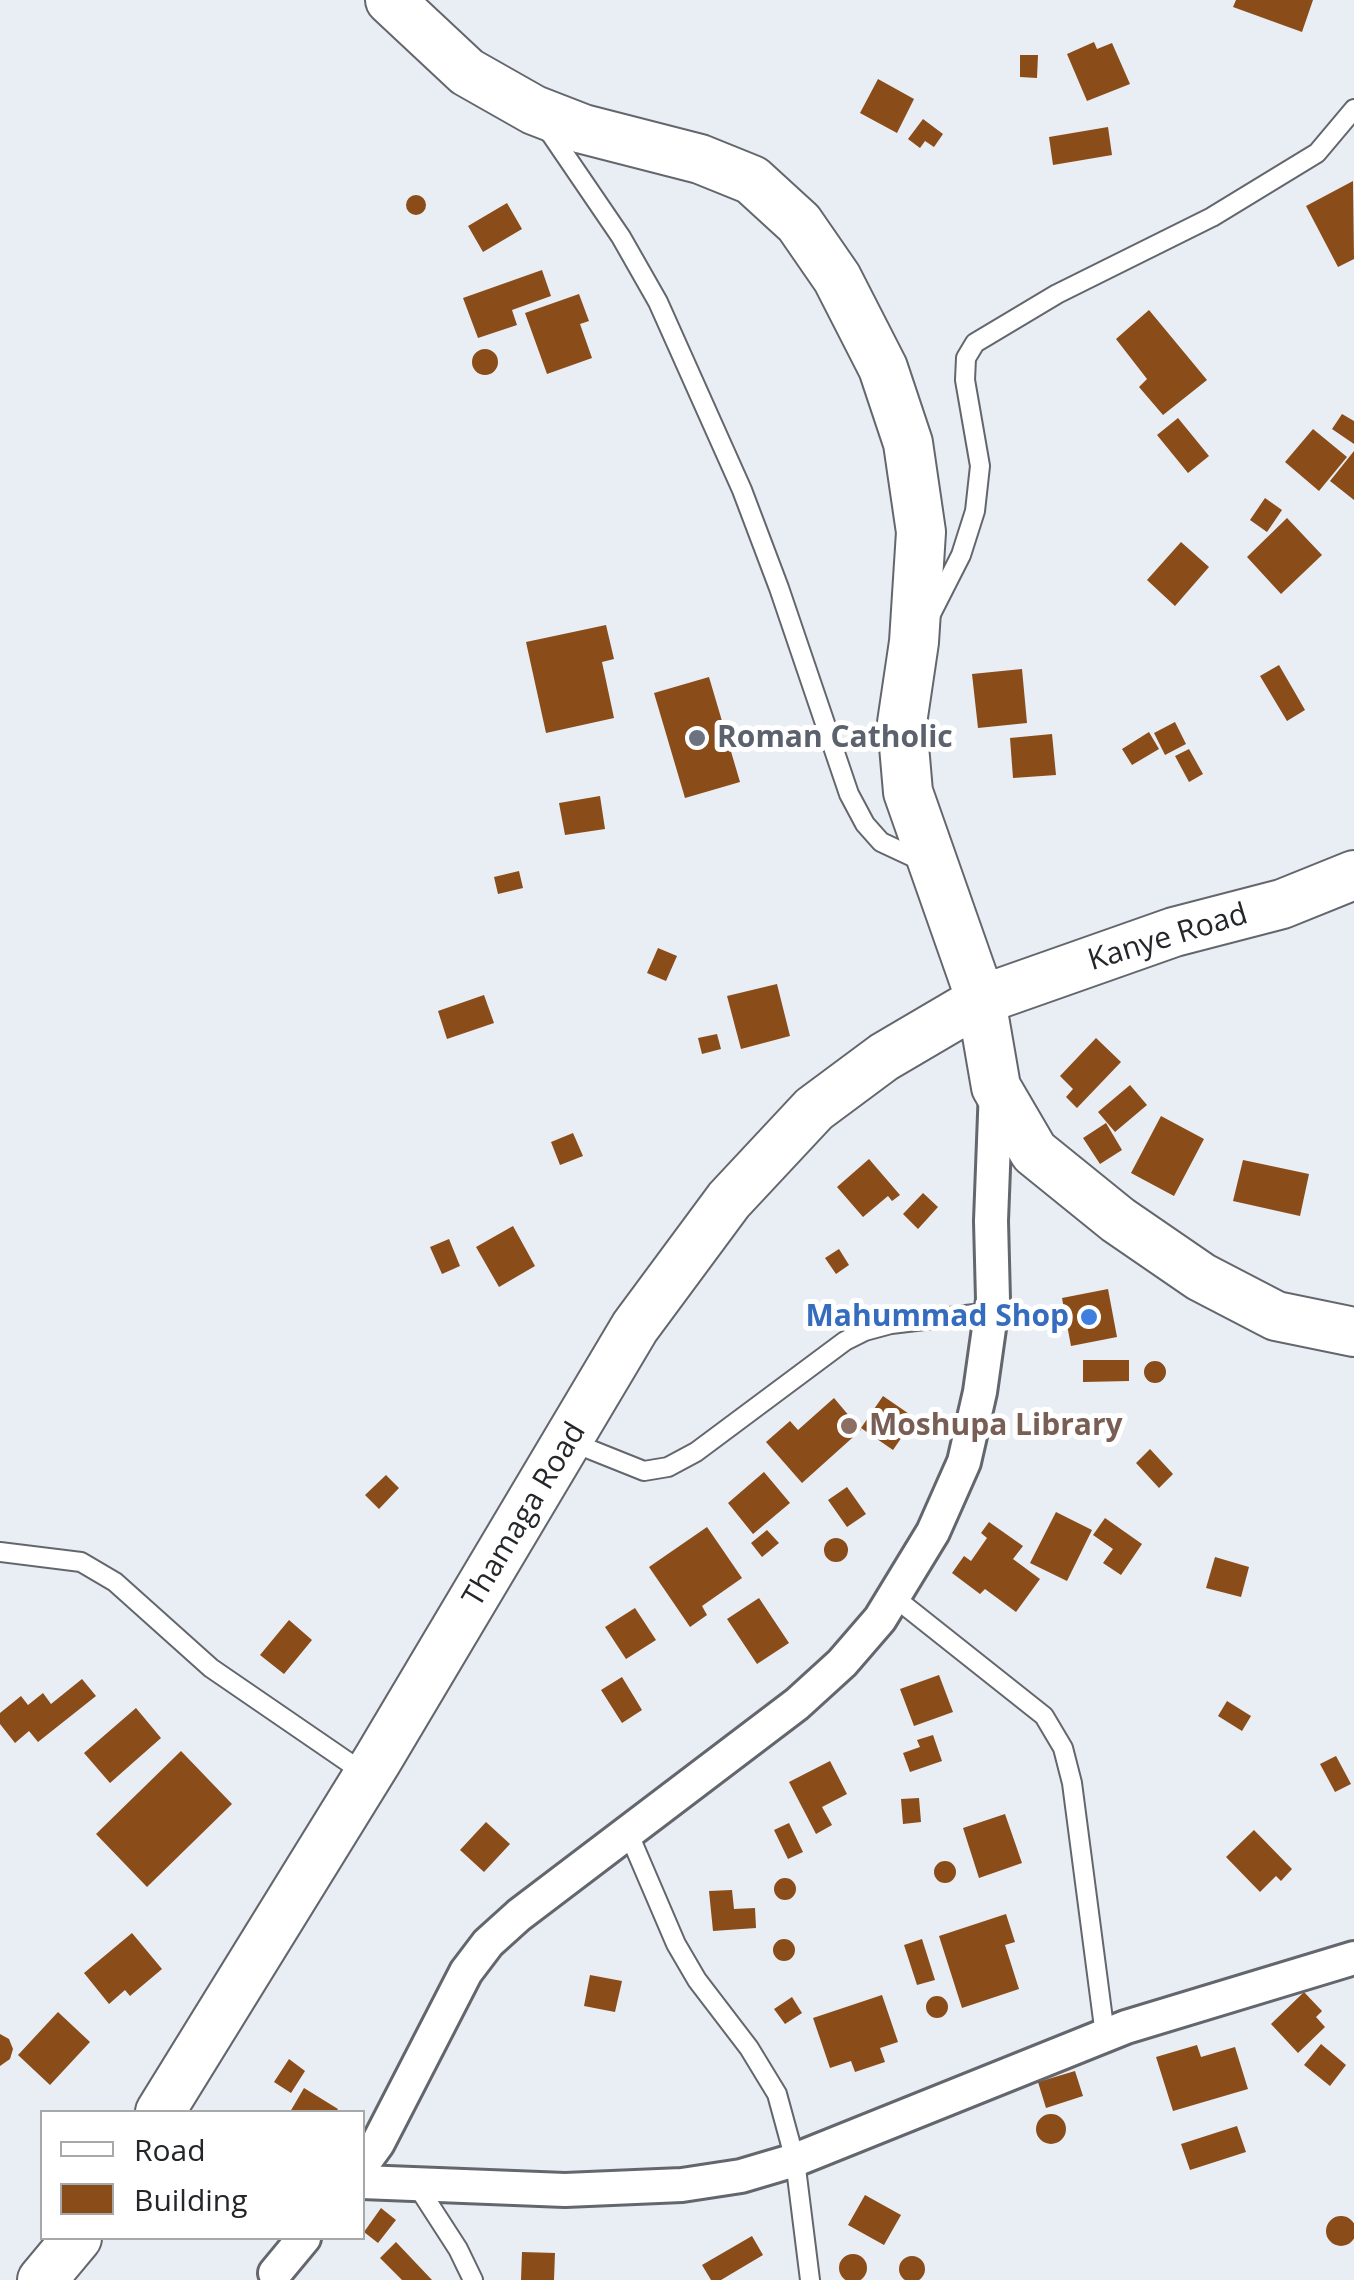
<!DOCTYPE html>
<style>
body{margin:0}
#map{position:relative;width:1354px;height:2280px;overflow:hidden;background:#e9edf4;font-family:"Open Sans",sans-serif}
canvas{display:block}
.legend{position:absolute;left:40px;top:2110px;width:325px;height:130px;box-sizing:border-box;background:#fff;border:2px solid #a7a8a9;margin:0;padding:12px 18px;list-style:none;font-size:30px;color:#242629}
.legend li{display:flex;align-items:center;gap:20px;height:50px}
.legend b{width:50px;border:2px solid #a7a8a9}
</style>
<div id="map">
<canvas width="1354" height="2280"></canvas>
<ul class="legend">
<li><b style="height:12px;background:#fff"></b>Road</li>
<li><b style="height:28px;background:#8a4c18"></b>Building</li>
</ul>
</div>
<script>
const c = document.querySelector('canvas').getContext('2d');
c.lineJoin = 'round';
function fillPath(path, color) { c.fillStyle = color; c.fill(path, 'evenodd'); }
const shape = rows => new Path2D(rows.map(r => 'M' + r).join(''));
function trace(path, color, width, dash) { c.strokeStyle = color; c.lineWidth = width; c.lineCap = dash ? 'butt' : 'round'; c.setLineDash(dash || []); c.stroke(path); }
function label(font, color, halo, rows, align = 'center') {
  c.font = font + ' "Open Sans",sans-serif'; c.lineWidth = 10; c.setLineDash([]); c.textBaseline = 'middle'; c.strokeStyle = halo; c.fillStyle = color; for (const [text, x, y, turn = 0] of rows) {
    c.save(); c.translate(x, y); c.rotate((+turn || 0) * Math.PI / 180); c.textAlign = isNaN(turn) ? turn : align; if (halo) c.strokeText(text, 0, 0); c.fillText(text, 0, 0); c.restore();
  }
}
fillPath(shape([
 [1236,0,1313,0,1302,32,1233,7],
 [1094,42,1097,49,1112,43,1130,84,1087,101,1067,54],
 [1020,55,1038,55,1037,78,1020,77],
 [878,79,914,99,897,133,860,113],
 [923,119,943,134,934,147,925,141,920,148,908,139],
 [1108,127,1112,155,1053,165,1049,137],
 [1353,181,1354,259,1338,267,1306,206],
 '406 205a10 10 0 1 1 20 0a10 10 0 1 1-20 0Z',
 [507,203,522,229,483,252,468,226],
 [542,270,551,296,512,310,517,325,478,338,463,298],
 [579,294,589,321,580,324,592,358,547,374,525,313],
 [1149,310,1207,380,1163,415,1139,387,1147,379,1116,339],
 '472 362a13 13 0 1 1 26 0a13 13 0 1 1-26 0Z',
 [1342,414,1354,421,1354,444,1332,429],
 [1178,418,1209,456,1188,473,1157,435],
 [1313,429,1347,457,1319,491,1285,462],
 [1354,451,1354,500,1330,481],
 [1265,498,1282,510,1267,532,1250,520],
 [1287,518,1322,555,1281,594,1247,557],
 [1181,542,1209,567,1175,606,1147,580],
 [606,625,614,659,602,662,614,718,546,733,526,642],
 [1279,665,1305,710,1287,721,1260,676],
 [1022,669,1027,723,978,728,972,674],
 [709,677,740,782,685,798,654,693],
 [1175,722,1186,744,1165,755,1154,733],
 [1149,732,1159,749,1132,765,1122,749],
 [1052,734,1056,775,1013,778,1010,738],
 [1189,749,1203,774,1189,782,1175,756],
 [600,796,605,829,565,835,559,803],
 [519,871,523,888,498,894,494,877],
 [658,948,677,956,666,981,647,973],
 [777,984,790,1036,741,1049,727,996],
 [484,995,494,1023,447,1039,438,1011],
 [717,1034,721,1049,702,1054,698,1038],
 [1096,1038,1121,1062,1077,1108,1066,1097,1073,1089,1060,1076],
 [1130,1085,1147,1105,1115,1132,1098,1112],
 [1161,1116,1204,1139,1174,1196,1131,1173],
 [1106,1123,1122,1150,1100,1164,1083,1138],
 [573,1133,583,1156,560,1165,551,1142],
 [869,1159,900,1195,892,1201,888,1196,863,1217,837,1187],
 [1243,1160,1309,1174,1300,1216,1233,1201],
 [923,1193,938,1207,918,1229,903,1214],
 [513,1226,535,1266,499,1287,476,1247],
 [449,1239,460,1266,442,1274,430,1247],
 [839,1249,849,1265,836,1274,825,1258],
 [1108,1289,1117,1337,1071,1346,1062,1298],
 [1083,1360,1129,1360,1129,1381,1083,1382],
 '1144 1372a11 11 0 1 1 22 0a11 11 0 1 1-22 0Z',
 [883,1396,915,1418,893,1450,861,1428],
 [834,1398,861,1430,802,1483,766,1442,790,1421,798,1430],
 [1150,1449,1173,1474,1159,1488,1136,1463],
 [764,1472,790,1503,753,1534,728,1503],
 [386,1475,399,1488,379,1509,365,1495],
 [847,1487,866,1514,847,1527,828,1500],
 [1056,1512,1092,1530,1067,1581,1030,1563],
 [1105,1518,1142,1544,1121,1575,1103,1563,1113,1549,1093,1535],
 [989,1522,1023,1546,1013,1559,1040,1579,1016,1612,985,1589,980,1594,952,1573,964,1556,971,1561,987,1538,981,1533],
 [707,1527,742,1578,702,1606,707,1615,690,1627,649,1567],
 [767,1530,779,1543,762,1557,751,1543],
 '824 1550a12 12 0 1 1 24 0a12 12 0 1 1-24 0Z',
 [1215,1557,1249,1567,1241,1597,1206,1588],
 [759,1598,789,1643,757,1664,727,1619],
 [635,1608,656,1640,626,1659,605,1627],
 [289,1620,312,1640,284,1674,260,1655],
 [939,1675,953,1712,914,1726,900,1689],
 [622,1677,642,1710,622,1723,601,1690],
 [82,1679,96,1696,38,1742,29,1731,15,1743,0,1724,0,1713,21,1696,28,1705,43,1693,51,1704],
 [1227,1701,1251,1716,1242,1731,1218,1716],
 [136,1708,161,1738,110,1783,84,1753],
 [933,1735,942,1761,910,1772,903,1753,920,1747,917,1740],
 [181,1751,232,1804,147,1887,96,1834],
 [1336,1756,1351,1784,1335,1792,1320,1764],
 [830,1761,847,1794,822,1807,832,1825,816,1834,789,1782],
 [919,1798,921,1822,903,1824,901,1799],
 [1005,1814,1022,1863,979,1878,963,1828],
 [486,1822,510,1844,484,1872,460,1850],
 [789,1823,803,1852,788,1859,774,1830],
 [1254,1830,1292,1869,1281,1881,1276,1876,1260,1892,1226,1857],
 '934 1872a11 11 0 1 1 22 0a11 11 0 1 1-22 0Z',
 '774 1889a11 11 0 1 1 22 0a11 11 0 1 1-22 0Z',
 [732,1890,734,1909,755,1908,756,1928,713,1931,709,1891],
 [1006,1914,1015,1942,1005,1945,1019,1989,962,2008,939,1936],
 [132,1933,162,1969,130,1996,125,1990,109,2004,84,1973],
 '773 1950a11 11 0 1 1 22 0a11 11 0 1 1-22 0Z',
 [922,1939,935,1980,917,1985,904,1945],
 [590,1975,622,1981,615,2012,584,2006],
 [1304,1992,1322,2011,1316,2017,1325,2027,1298,2053,1271,2024],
 [882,1995,898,2042,880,2048,885,2062,855,2072,851,2061,830,2068,813,2018],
 '926 2007a11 11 0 1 1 22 0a11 11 0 1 1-22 0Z',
 [792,1997,802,2013,785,2024,774,2009],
 [58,2012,90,2042,50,2085,18,2055],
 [0,2034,9,2039,13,2049,10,2059,0,2066],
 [1321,2044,1346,2065,1330,2086,1304,2065],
 [1197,2045,1201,2057,1235,2047,1248,2089,1173,2111,1156,2057],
 [289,2059,305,2071,291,2093,274,2082],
 [1075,2071,1083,2096,1046,2108,1038,2082],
 [304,2088,338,2109,336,2112,290,2112],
 '1036 2129a15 15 0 1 1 30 0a15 15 0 1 1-30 0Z',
 [1237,2126,1246,2152,1190,2170,1181,2144],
 [865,2195,901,2215,884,2245,848,2225],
 [381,2208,396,2220,378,2243,364,2232],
 '1326 2231a15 15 0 1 1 30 0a15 15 0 1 1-30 0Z',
 [752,2236,763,2255,721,2280,711,2280,702,2265],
 [396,2242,432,2280,402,2280,380,2258],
 [522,2252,555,2253,554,2280,521,2280],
 '839 2268a14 14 0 1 1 28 0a14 14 0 1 1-28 0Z',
 '899 2269a13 13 0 1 1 26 0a13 13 0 1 1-26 0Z'
]), '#8a4c18');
const lane = shape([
 [546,127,621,237,658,302,742,490,779,588,849,794,865,824,881,842,926,863],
 [930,616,961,555,975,511,980,466,965,380,966,358,975,343,1057,294,1212,217,1317,153,1354,109],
 [569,1441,644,1471,668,1467,696,1452,845,1341,865,1331,891,1324,991,1312],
 [0,1552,81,1562,115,1582,211,1668,367,1775],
 [894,1597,1044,1716,1063,1748,1072,1783,1105,2035],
 [628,1832,676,1944,697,1980,749,2048,777,2094,795,2160,810,2280],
 [416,2184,458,2249,473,2280]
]);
const street = shape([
 [362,2165,378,2143,466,1972,488,1943,519,1915,797,1704,842,1663,880,1619,933,1532,964,1462,980,1392,993,1300,991,1221,996,1088],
 [362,2182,565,2190,682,2185,741,2176,795,2160,1126,2027,1354,1958],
 [275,2273,304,2238]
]);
const secondary = shape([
 [390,0,467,72,534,110,583,129,700,159,752,180,799,223,837,278,883,368,908,443,921,532,914,642,902,723,908,792,981,1000,996,1087,1034,1152,1118,1220,1201,1277,1276,1316,1354,1332],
 [160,2112,378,1759,635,1327,729,1200,814,1109,884,1057,981,1000,1174,932,1282,904,1354,875],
 [42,2280,77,2238]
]);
trace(lane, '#63676d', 22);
trace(street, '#63676d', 38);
trace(secondary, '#63676d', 52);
trace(lane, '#fff', 18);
trace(street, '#fff', 32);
trace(secondary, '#fff', 48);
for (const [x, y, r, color] of [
 [697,738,10,"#6b7280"],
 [1089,1317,10,"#3f7fe0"],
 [849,1426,10,"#8d6e63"]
]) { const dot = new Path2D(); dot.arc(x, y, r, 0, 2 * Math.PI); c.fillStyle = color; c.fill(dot); trace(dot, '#fff', 4); }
label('bold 30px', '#5b616d', '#fff', [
 ["Roman Catholic",717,738]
], 'left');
label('30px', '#242629', '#fff', [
 ["Kanye Road",1168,938,-17],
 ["Thamaga Road",525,1515,-59]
]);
label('bold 30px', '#366cbe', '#fff', [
 ["Mahummad Shop",1069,1317]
], 'right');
label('bold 30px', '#785e54', '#fff', [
 ["Moshupa Library",869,1426]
], 'left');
</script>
